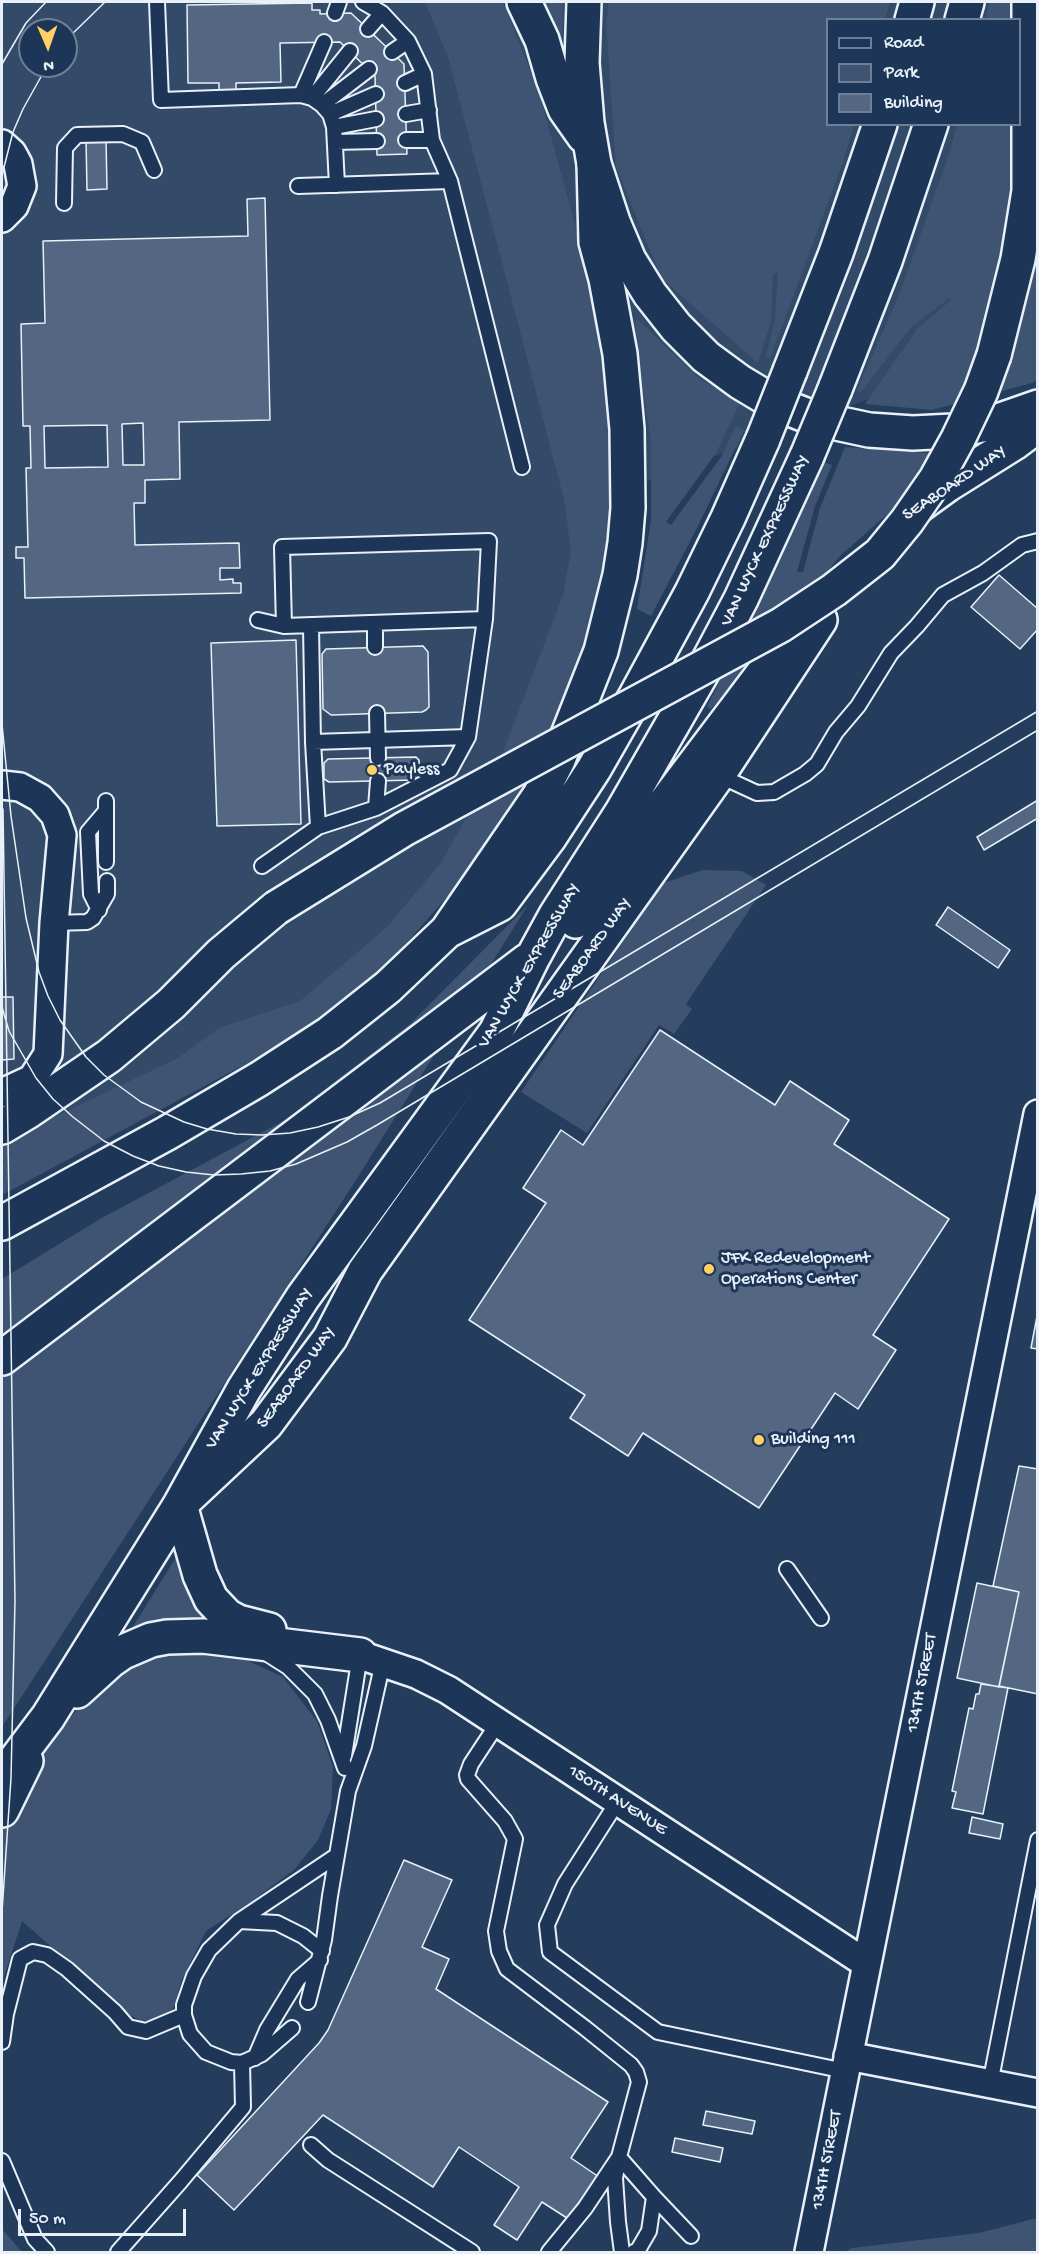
<!DOCTYPE html>
<style>
body{margin:0}
#map{position:relative;width:1039px;height:2254px;overflow:hidden;background:#253d5d;font-family:"Gochi Hand",sans-serif}
canvas{display:block}
.frame{position:absolute;inset:0;border:3px solid #e8f1f8;pointer-events:none}
.legend{position:absolute;left:826px;top:18px;width:195px;height:108px;box-sizing:border-box;background:#1d3557;border:2px solid #6e8097;margin:0;padding:8px 10px;list-style:none;font-size:18px;color:#e8f1f8}
.legend li{display:flex;align-items:center;gap:12px;height:30px}
.legend b{width:30px;border:2px solid #6e8097}
.north{position:absolute;left:18px;top:18px;width:60px;height:60px;box-sizing:border-box;background:#1d3557;border:2px solid #6e8097;border-radius:50%;rotate:178deg;font-size:16px;font-weight:700;line-height:24px;text-align:center;color:#e8f1f8}
.north::after{content:'';display:block;margin:auto;width:21px;height:27px;background:#ffd166;clip-path:polygon(50% 0,100% 100%,50% 72%,0 100%)}
.scale{position:absolute;left:18px;top:2209px;width:168px;height:27px;box-sizing:border-box;border:3px solid #e8f1f8;border-top:0;padding-left:8px;font-size:18px;line-height:21px;white-space:nowrap;color:#e8f1f8;-webkit-text-stroke:4px #1d3557;paint-order:stroke}
</style>
<div id="map">
<canvas width="1039" height="2254"></canvas>
<div class="frame"></div>
<ul class="legend">
<li><b style="height:8px;background:#1d3557"></b>Road</li>
<li><b style="height:16px;background:#3e5472"></b>Park</li>
<li><b style="height:16px;background:#536782"></b>Building</li>
</ul>
<div class="north">N</div>
<div class="scale">50 m</div>
</div>
<script>
const c = document.querySelector('canvas').getContext('2d');
c.lineJoin = 'round';
function fillPath(path, color) { c.fillStyle = color; c.fill(path, 'evenodd'); }
const shape = rows => new Path2D(rows.map(r => 'M' + r).join(''));
function trace(path, color, width, dash) { c.strokeStyle = color; c.lineWidth = width; c.lineCap = dash ? 'butt' : 'round'; c.setLineDash(dash || []); c.stroke(path); }
function label(font, color, halo, rows, align = 'center') {
  c.font = font + ' "Gochi Hand",sans-serif'; c.lineWidth = 6; c.setLineDash([]); c.textBaseline = 'middle'; c.strokeStyle = halo; c.fillStyle = color; for (const [text, x, y, turn = 0] of rows) {
    c.save(); c.translate(x, y); c.rotate((+turn || 0) * Math.PI / 180); c.textAlign = isNaN(turn) ? turn : align; if (halo) c.strokeText(text, 0, 0); c.fillText(text, 0, 0); c.restore();
  }
}
fillPath(shape([
 [2,2,1037,2,1037,336,576,508,568,598,506,761,445,867,390,933,299,1007,2,1155],
 [828,20,1020,20,1020,124,828,124],
 [30,30,66,30,66,66,30,66]
]), '#334a68');
fillPath(shape([
 [425,2,503,2,540,96,595,298,618,417,616,561,534,788,524,783,511,818,455,888,385,967,305,1032,2,1195,2,1142,178,1058,219,1028,300,1001,387,927,440,864,501,757,563,595,571,551,564,499,448,57],
 [535,2,563,2,562,53],
 [609,2,890,2,885,19,828,20,828,124,854,125,843,162,770,359,766,357,775,319,778,273,773,273,771,321,758,363,662,279,616,167,606,23],
 [990,2,1037,2,1037,380,1032,383,932,410,865,404,917,329,951,300,950,298,912,326,861,392,857,390,900,293,949,154,957,125,1020,124,1020,20,985,19],
 [637,319,701,380,741,401,716,453,666,522,671,525,721,457,736,426,744,430,698,526,651,616,637,609,651,520,651,442,639,361,635,322],
 [986,444,900,503,840,556,711,709,707,707,773,572,823,462,832,465,815,506,797,572,803,572,820,508,845,447,928,453],
 [703,870,742,871,766,885,686,1004,692,1009,674,1034,659,1025,587,1133,521,1092,663,883],
 [528,905,356,1180,2,1727,2,1279,100,1219,285,1120,410,1024],
 [176,1557,179,1571,192,1602,212,1626,157,1623,131,1630],
 [227,1651,283,1677,317,1721,333,1767,331,1809,318,1840,294,1870,251,1902,206,1931,181,1982,174,2007,163,2019,141,2021,125,2012,22,1921,2,1983,2,1827,32,1769,56,1735,105,1675,140,1654],
 [1037,2218,1037,2252,844,2252,852,2248,979,2233],
 [2,2229,22,2252,2,2252]
]), '#3e5472');
const building = shape([
 [312,3,312,10,320,10,320,14,351,13,404,64,407,154,377,155,375,76,340,42,280,43,281,82,236,83,236,91,219,91,219,83,188,83,187,5,312,3],
 [86,139,106,139,107,189,87,190,86,139],
 [265,198,270,420,179,422,180,479,145,480,145,503,134,503,135,545,239,543,240,568,220,568,220,580,233,579,233,583,241,583,241,593,25,598,24,558,16,558,16,547,28,547,26,468,31,468,30,426,23,426,21,324,45,323,43,241,248,236,247,199,265,198],
 [143,423,144,465,123,465,122,424,143,423],
 [107,425,108,467,45,468,44,426,107,425],
 [999,575,1038,609,1038,629,1020,649,971,607,999,575],
 [296,640,301,824,217,826,211,643,296,640],
 [423,646,428,652,429,707,426,710,422,712,331,715,323,709,322,654,326,649,423,646],
 [416,757,419,760,420,776,416,780,329,782,324,779,324,763,328,759,416,757],
 [1038,800,1038,818,984,850,977,837,1038,800],
 [948,907,1010,950,998,968,936,925,948,907],
 [2,997,13,997,14,1059,2,1060,2,997],
 [660,1030,775,1105,790,1081,849,1120,834,1144,949,1219,873,1335,896,1350,858,1409,835,1393,759,1508,643,1433,628,1456,570,1418,585,1395,469,1320,546,1203,523,1188,561,1130,583,1145,660,1030],
 [1038,1311,1038,1349,1031,1348,1038,1311],
 [1019,1466,1038,1469,1038,1694,999,1686,1019,1592,993,1586,1019,1466],
 [977,1583,1019,1592,999,1687,957,1678,977,1583],
 [981,1684,1008,1688,983,1814,952,1808,956,1792,952,1791,969,1708,973,1709,976,1694,979,1694,981,1684],
 [972,1817,1003,1824,1000,1839,969,1833,972,1817],
 [404,1860,452,1880,422,1947,449,1959,436,1989,608,2102,571,2158,599,2177,570,2220,542,2202,517,2240,494,2225,519,2187,459,2147,433,2187,323,2115,234,2210,197,2175,319,2043,328,2030,404,1860],
 [706,2111,755,2121,752,2134,703,2125,706,2111],
 [675,2138,723,2148,720,2162,672,2152,675,2138]
]);
fillPath(building, '#536782');
trace(building, '#e8f1f8', 1.5);
const service = shape([
 [157,2,161,100,301,95,312,98,322,105,330,114,334,127,337,185],
 [363,2,382,13,408,41,424,74,432,140,450,181,522,467],
 [335,13,339,2],
 [368,29,382,13],
 [392,52,408,41],
 [405,83,424,74],
 [301,95,324,42],
 [312,98,350,51],
 [322,105,369,69],
 [330,114,376,94],
 [406,114,429,110],
 [334,127,376,119],
 [406,140,432,140],
 [335,142,377,141],
 [298,186,450,181],
 [64,203,65,148,77,135,123,134,142,142,154,170],
 [258,620,284,626],
 [375,625,375,647],
 [311,626,313,742,318,827],
 [377,713,378,758],
 [313,742,468,737],
 [718,775,757,793,774,792,805,774,817,764,836,732,858,706,891,653,917,626,943,595,983,573,1022,545,1038,541],
 [376,808,378,781],
 [106,862,106,801],
 [262,866,318,827,376,808,450,770,468,737,485,619,489,541,282,547,284,626,485,619],
 [99,910,91,894,88,832,105,812],
 [54,923,87,922,93,918,107,894,107,881],
 [787,1569,821,1618],
 [266,1653,288,1667,315,1694,328,1720,345,1768],
 [498,1723,471,1764,467,1775,468,1779,505,1821,515,1839,496,1931,499,1951,507,1969,585,2028,631,2065,636,2072,639,2082,619,2157,654,2197,649,2231,638,2250,634,2252],
 [344,1756,360,1655],
 [618,1801,565,1884,547,1925,550,1952,658,2032,845,2071],
 [239,1921,277,1923,303,1936,322,1951],
 [308,2002,324,1940,330,1896,348,1791,364,1746,383,1662],
 [184,2015,190,2034,206,2052,231,2062,242,2063,262,2054,292,2028],
 [2,2042,6,2014,20,1959,33,1952,47,1955,67,1969,115,2012,128,2027,146,2031,184,2015,184,2005,194,1976,209,1950,239,1921,336,1856],
 [255,2058,267,2030,298,1979,320,1960],
 [990,2084,1038,1840],
 [311,2145,328,2160,472,2252],
 [2,2161,35,2239,47,2252],
 [618,2162,615,2178,618,2222,622,2252],
 [654,2197,691,2236],
 [118,2252,180,2182,243,2107,242,2063],
 [549,2252,585,2208,619,2157]
]);
const minor = shape([
 [2,144,12,153,18,164,22,186,14,206,2,218],
 [2,785,20,787,40,798,55,815,62,835,54,923,48,1054,32,1079,2,1093],
 [360,1655,416,1674,448,1690,867,1964],
 [848,2056,1038,2093],
 [809,2252,1038,1114]
]);
const tertiary = shape([
 [524,2,542,40,553,78,565,109,584,136],
 [584,2,582,63,587,123,594,164,613,222,629,260,650,294,676,327,706,357,740,382,775,403,813,418,869,430,913,433,953,431,995,422,1038,407],
 [918,506,947,485,1014,443,1038,425],
 [187,1498,266,1424,330,1338,365,1271,718,775,820,620]
]);
const motorway = shape([
 [912,20,917,2],
 [962,20,967,2],
 [994,355,1018,259,1029,191,1029,2],
 [790,371,836,253,880,124],
 [835,389,885,261,931,124],
 [576,921,814,606],
 [449,928,540,795,558,760,601,651,620,575,625,543,628,508,627,429,620,354,606,279,596,242,594,164],
 [2,1127,27,1112,109,1056,171,1004,221,954,276,908],
 [2,1223,167,1133,259,1079,330,1033,388,987,447,931,500,904,549,838,594,769,634,699,692,592,728,518,763,439],
 [2,1358,527,961],
 [180,1505,200,1575,211,1599,227,1616,238,1622,269,1630],
 [77,1691,110,1661,123,1652,151,1640,167,1637,203,1636,360,1655],
 [2,1778,48,1717,180,1505,244,1389,303,1297,496,1032,533,957,556,915,622,812,703,671,741,599,807,456],
 [2,1810,26,1761]
]);
trace(service, '#e8f1f8', 18);
trace(minor, '#e8f1f8', 32);
trace(tertiary, '#e8f1f8', 38);
trace(motorway, '#e8f1f8', 38);
trace(service, '#1d3557', 14);
trace(minor, '#1d3557', 27);
trace(tertiary, '#1d3557', 33);
trace(motorway, '#1d3557', 33);
trace(shape([
 [66,40,105,2],
 [2,64,26,23,46,2],
 [2,175,13,132,23,109,47,66],
 [2,724,11,816,26,918,39,972,48,996,60,1020,86,1057,104,1075,141,1102,184,1122,207,1129,236,1134,262,1135,290,1133,318,1127,349,1117,380,1103,1038,711],
 [2,1007,9,1031,36,1078,53,1099,73,1117,104,1141,133,1156,159,1166,186,1172,214,1175,241,1174,270,1171,296,1164,347,1142,377,1125,1038,730],
 [2,1912,11,1778,15,1601,3,809]
]), '#e8f1f8', 1.5);
const motorwayBridge = shape([
 [763,439,790,371],
 [807,456,835,389],
 [276,908,404,829,781,625,834,590,880,554,907,521,936,479,958,439,981,391,994,355]
]);
trace(motorwayBridge, '#e8f1f8', 38, []);
trace(motorwayBridge, '#1d3557', 33);
for (const [x, y, r, color] of [
 [372,770,6,"#ffd166"],
 [709,1269,6,"#ffd166"],
 [759,1440,6,"#ffd166"]
]) { const dot = new Path2D(); dot.arc(x, y, r, 0, 2 * Math.PI); c.fillStyle = color; c.fill(dot); trace(dot, '#1d3557', 2); }
label('18px', '#e8f1f8', '#1d3557', [
 ["SEABOARD WAY",955,484,-34],
 ["VAN WYCK EXPRESSWAY",766,541,-65],
 ["SEABOARD WAY",593,949,-54],
 ["VAN WYCK EXPRESSWAY",530,966,-60],
 ["VAN WYCK EXPRESSWAY",260,1369,-58],
 ["SEABOARD WAY",297,1378,-54],
 ["134TH STREET",923,1683,-79],
 ["150TH AVENUE",617,1801,33],
 ["134TH STREET",828,2160,-79]
]);
label('18px', '#e8f1f8', '#1d3557', [
 ["Payless",384,770],
 ["JFK Redevelopment",721,1259],
 ["Operations Center",721,1280],
 ["Building 111",771,1440]
], 'left');
</script>
